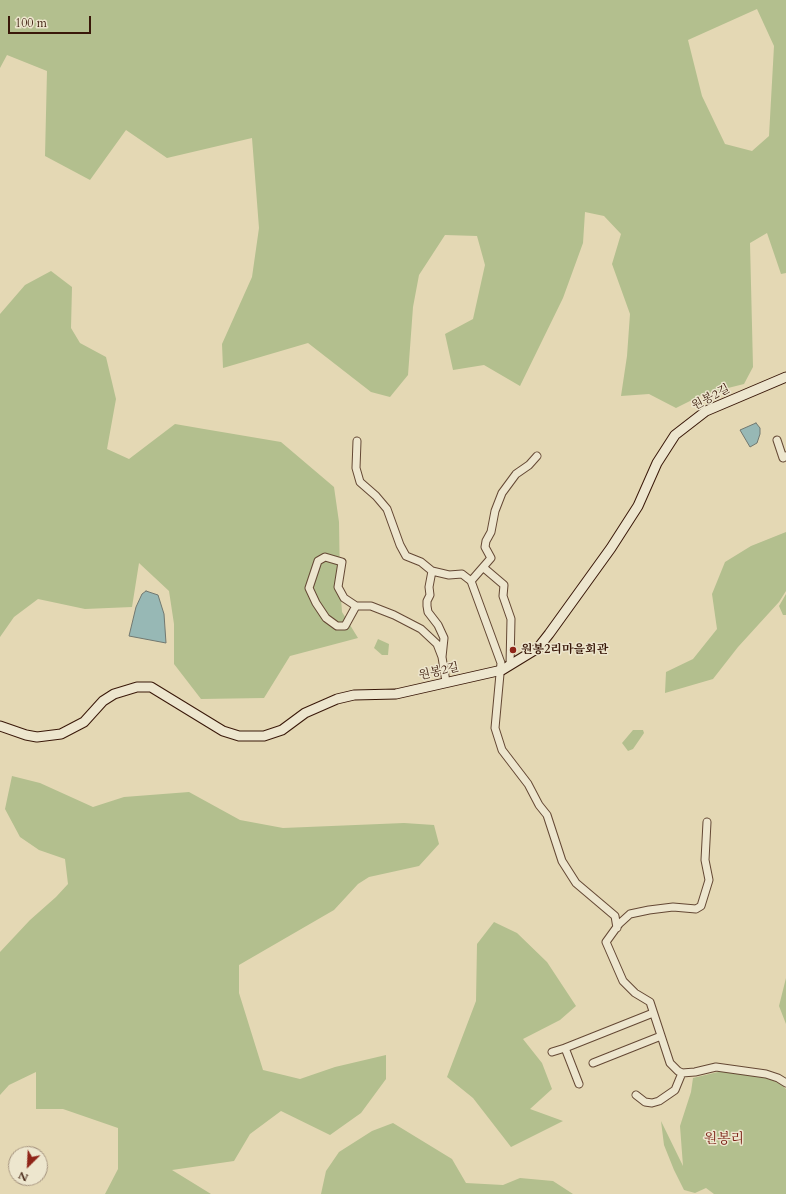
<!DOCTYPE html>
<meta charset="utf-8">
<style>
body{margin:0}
#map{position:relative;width:786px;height:1194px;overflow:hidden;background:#e4d8b4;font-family:Cardo,serif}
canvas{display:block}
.north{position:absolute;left:8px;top:1146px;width:40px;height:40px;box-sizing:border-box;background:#ede6ce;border:1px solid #a5947f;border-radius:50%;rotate:204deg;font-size:11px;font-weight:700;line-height:16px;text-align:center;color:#391809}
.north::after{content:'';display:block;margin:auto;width:14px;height:18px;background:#8f2418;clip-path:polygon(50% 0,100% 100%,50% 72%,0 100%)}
.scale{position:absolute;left:8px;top:16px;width:83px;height:18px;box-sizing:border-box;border:2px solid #391809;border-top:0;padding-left:5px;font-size:12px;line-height:14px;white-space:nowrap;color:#391809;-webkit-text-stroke:3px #ede6ce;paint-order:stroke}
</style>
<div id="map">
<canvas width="786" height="1194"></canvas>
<div class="north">N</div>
<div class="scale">100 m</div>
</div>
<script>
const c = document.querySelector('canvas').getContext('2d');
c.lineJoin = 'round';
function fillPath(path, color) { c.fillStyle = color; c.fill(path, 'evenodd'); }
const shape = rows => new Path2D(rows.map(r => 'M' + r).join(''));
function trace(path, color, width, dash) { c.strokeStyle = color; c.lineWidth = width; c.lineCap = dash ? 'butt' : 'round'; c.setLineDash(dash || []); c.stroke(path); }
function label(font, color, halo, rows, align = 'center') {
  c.font = font + ' Cardo,"Noto Serif KR",serif'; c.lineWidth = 3; c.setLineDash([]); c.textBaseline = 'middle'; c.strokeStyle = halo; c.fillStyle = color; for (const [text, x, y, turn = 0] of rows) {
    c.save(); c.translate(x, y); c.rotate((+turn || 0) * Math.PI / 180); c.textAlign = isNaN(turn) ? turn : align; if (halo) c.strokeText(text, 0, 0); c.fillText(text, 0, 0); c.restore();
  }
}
fillPath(shape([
 [0,0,786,0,786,273,781,274,767,233,750,243,753,367,744,384,704,394,676,408,649,394,621,396,627,356,630,314,612,264,621,234,604,216,585,212,583,243,563,298,520,386,484,365,453,370,445,334,473,319,485,265,477,236,445,235,419,275,413,307,408,375,390,397,371,392,308,343,223,368,222,344,252,277,259,228,252,138,167,158,126,130,90,180,45,156,47,71,7,55,0,68],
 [757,9,774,46,769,136,752,151,725,144,702,96,688,40],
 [51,271,72,287,71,328,80,343,106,357,116,399,107,449,129,459,175,424,204,429,281,442,334,487,339,522,340,584,342,612,358,638,290,656,264,698,201,699,174,664,174,624,169,591,139,563,132,607,85,609,38,599,14,617,0,637,0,314,25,285],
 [786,532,786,591,779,602,738,647,713,679,665,693,666,672,693,659,717,629,712,594,725,562,751,546],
 [786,594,786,615,783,615,779,606],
 [378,639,389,644,388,655,382,655,374,648],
 [633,730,643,730,644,733,633,749,628,751,622,743],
 [12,776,40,783,93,807,124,797,189,792,240,820,283,828,404,823,434,825,439,844,419,866,369,877,358,884,334,910,239,965,239,993,263,1070,300,1079,335,1067,386,1055,386,1079,361,1113,330,1135,281,1111,250,1134,234,1161,172,1170,211,1194,105,1194,118,1169,118,1128,63,1109,36,1109,36,1072,9,1085,0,1095,0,952,30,920,56,897,68,884,65,859,39,850,20,837,5,809],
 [494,922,517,933,547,962,576,1006,560,1020,523,1039,542,1063,552,1089,530,1109,563,1121,511,1147,473,1098,447,1077,476,1001,477,944],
 [786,978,786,1024,779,1006],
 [722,1071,766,1078,781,1084,786,1089,786,1194,714,1194,706,1188,695,1193,684,1190,674,1170,664,1145,661,1121,683,1166,680,1126,691,1092,693,1078],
 [393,1123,452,1159,466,1183,503,1185,520,1178,553,1181,573,1194,321,1194,326,1171,339,1152,372,1131]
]), '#b3bf8e');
const water = shape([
 [756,423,760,428,760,434,757,443,750,447,740,430,756,423],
 [146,591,158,595,164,614,166,643,129,636,136,607,142,594,146,591]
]);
fillPath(water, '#97b8b5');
trace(water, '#717870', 1);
const minor = shape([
 [777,440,783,458,786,456],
 [357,441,356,468,360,482,376,496,387,509,400,545,406,556,421,562,432,571,449,575,462,574,471,581],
 [537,456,529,465,516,474,502,493,495,511,491,532,486,541,485,547,491,558,471,581,501,663,495,728,502,750,528,784,539,805,547,815,562,861,576,883,615,916,617,928],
 [484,568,504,585,503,596,511,619,510,665],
 [432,571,429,587,430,595,427,601,427,606,428,612,438,625,444,638,442,657,446,682],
 [356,606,344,598,338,587,342,562,325,557,318,561,309,588,316,603,326,618,337,626,345,626,356,606,371,606,394,615,421,629,437,644,442,657],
 [707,822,705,860,709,880,701,906,696,909,673,907,649,910,630,914,619,924,606,942,623,981,635,993,650,1002,670,1063,678,1071,682,1073,695,1072,716,1067,766,1074,778,1078,786,1083],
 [552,1052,565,1048],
 [593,1063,661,1036],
 [579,1084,565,1048,653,1013],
 [636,1095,645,1102,652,1103,659,1101,675,1090,682,1073]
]);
const secondary = shape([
 [0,726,26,735,37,737,61,734,84,722,103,701,114,694,137,687,151,687,223,731,239,736,264,736,282,730,305,713,337,699,354,695,396,694,502,670,538,648,549,634,611,548,638,506,657,463,675,435,706,411,786,377]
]);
trace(minor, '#644834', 9);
trace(secondary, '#391809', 11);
trace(minor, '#ede6ce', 7);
trace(secondary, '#ede6ce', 9);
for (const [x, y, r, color] of [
 [513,650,4,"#8f2418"]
]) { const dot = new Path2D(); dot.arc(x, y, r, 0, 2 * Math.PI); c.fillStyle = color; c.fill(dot); trace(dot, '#ede6ce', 1.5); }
label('12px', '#391809', '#ede6ce', [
 ["원봉2길",711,398,-28],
 ["원봉2길",439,672,-13]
]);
label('bold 12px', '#391809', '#ede6ce', [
 ["원봉2리마을회관",521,650]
], 'left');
label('14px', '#7a1f14', '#ede6ce', [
 ["원봉리",724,1140]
]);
</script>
